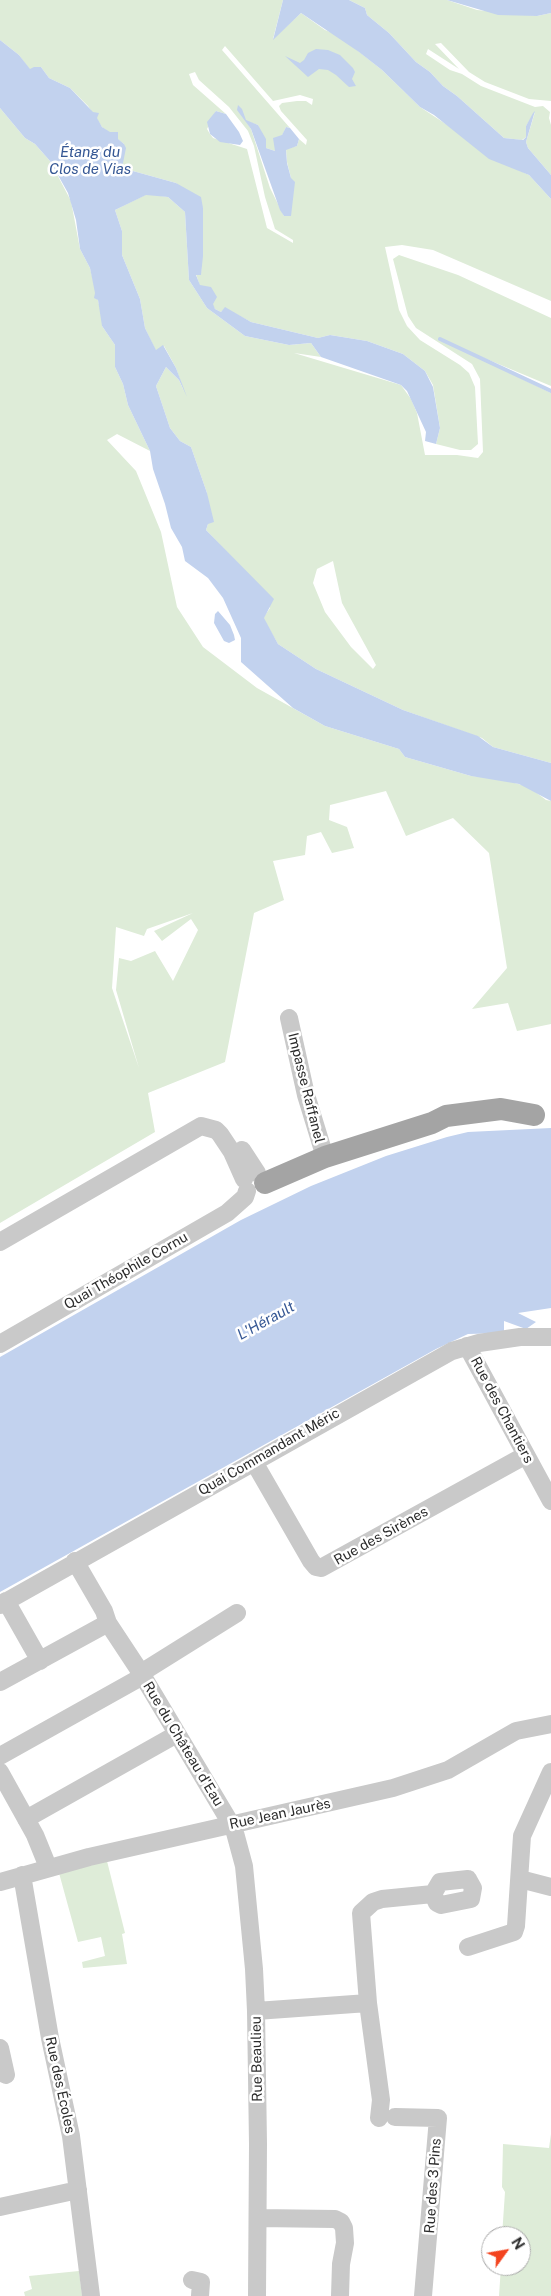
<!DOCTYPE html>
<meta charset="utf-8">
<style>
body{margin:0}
#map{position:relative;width:551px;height:2296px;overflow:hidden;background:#fff;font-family:"Public Sans",sans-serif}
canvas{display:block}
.north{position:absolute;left:481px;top:2226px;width:50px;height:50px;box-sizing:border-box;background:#fff;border:1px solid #ababab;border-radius:50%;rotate:58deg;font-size:14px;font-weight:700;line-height:20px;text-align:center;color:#2c2c2c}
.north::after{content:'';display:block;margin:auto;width:18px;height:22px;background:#f3441f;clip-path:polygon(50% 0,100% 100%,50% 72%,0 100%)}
</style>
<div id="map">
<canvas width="551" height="2296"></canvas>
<div class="north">N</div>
</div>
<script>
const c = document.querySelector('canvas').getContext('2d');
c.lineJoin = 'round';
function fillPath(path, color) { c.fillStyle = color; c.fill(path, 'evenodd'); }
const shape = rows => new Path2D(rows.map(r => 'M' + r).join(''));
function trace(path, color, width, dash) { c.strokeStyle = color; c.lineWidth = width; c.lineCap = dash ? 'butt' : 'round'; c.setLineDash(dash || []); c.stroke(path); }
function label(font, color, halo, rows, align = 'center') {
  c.font = font + ' "Public Sans",sans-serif'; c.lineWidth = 5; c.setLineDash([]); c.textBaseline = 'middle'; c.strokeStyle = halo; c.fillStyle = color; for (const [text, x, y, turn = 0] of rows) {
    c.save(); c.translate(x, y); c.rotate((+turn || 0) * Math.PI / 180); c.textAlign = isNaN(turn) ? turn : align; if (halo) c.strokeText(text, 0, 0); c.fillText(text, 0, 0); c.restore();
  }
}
fillPath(shape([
 [0,0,283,0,273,39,301,13,325,30,338,35,382,70,420,107,508,165,529,175,551,199,551,301,433,250,402,245,385,247,399,310,407,326,420,340,460,365,469,373,475,387,478,444,471,450,460,450,436,444,440,428,433,385,425,371,403,354,367,341,330,335,318,338,251,322,225,308,221,312,215,309,200,286,196,274,201,275,203,208,176,183,122,168,124,144,102,127,88,106,70,88,49,78,41,67,30,70,19,55,0,40],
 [225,46,273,101,300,95,313,99,312,105,306,101,297,101,282,103,279,106,281,111,307,140,306,145,299,139,297,146,286,149,287,162,291,178,284,216,270,188,251,129,246,121,258,125,266,148,275,151,286,127,290,128,222,50],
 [195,72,199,80,229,107,248,131,254,146,265,197,275,229,293,240,293,243,267,228,247,149,213,138,210,134,207,129,216,111,226,114,193,85,189,74],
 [349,0,447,0,477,10,537,16,551,13,551,101,529,99,485,82,469,72,441,43,435,44,459,69,428,49,426,54,450,70,462,74,481,86,535,107,543,106,550,112,549,118,551,125,551,175,528,148,526,142,535,112,526,126,526,137,522,140,504,138,457,96,443,86,430,72,416,62,389,33,367,15,365,8],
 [0,108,25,138,35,144,50,161,71,201,80,249,90,268,102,317,102,326,115,345,115,367,123,384,128,405,150,451,117,434,107,440,136,471,161,532,177,607,203,647,257,688,325,726,399,749,405,757,471,776,497,778,529,787,546,800,551,801,551,1024,517,1031,508,1003,472,1009,507,968,489,853,453,818,406,836,386,791,330,805,329,820,347,827,354,848,332,853,321,832,307,836,305,855,273,861,284,900,254,913,225,1062,148,1093,155,1132,0,1223],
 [193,913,154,931,162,941,191,919,198,930,173,981,155,951,131,961,119,958,116,990,139,1068,112,988,116,927,144,936,147,929],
 [147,194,168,197,185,212,189,280,207,308,245,336,289,345,311,343,321,357,294,353,401,385,411,399,417,413,425,455,457,455,478,458,483,452,480,379,472,364,416,328,408,316,393,259,399,255,458,275,551,318,551,386,441,340,551,393,551,763,493,747,482,738,403,710,316,669,278,644,263,618,270,608,247,573,206,530,208,524,207,493,191,447,180,441,170,428,156,386,166,367,179,380,184,391,176,368,164,346,156,351,145,328,140,299,122,255,122,231,115,210],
 [333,561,342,603,376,665,373,669,351,647,325,612,313,583,317,569],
 [107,1861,125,1933,122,1934,127,1964,83,1968,82,1962,105,1956,101,1937,78,1942,59,1873],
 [551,2134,551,2296,499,2296,501,2266,521,2266,521,2236,502,2236,505,2192,502,2187,503,2144,549,2148],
 [79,2271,82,2296,25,2296,24,2292,32,2289,29,2276]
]), '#deecd8');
fillPath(shape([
 [283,0,349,0,365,8,367,15,389,33,416,62,430,72,443,86,457,96,504,138,523,140,526,137,526,126,533,113,535,111,526,142,528,148,551,175,551,199,529,175,489,159,434,115,420,107,382,70,359,52,301,13,273,40],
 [447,0,551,0,551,13,537,16,498,15],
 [0,40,19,55,30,69,34,67,41,67,49,78,70,88,93,112,99,113,97,118,102,127,110,132,118,132,118,139,124,144,126,148,122,168,176,183,201,197,203,208,203,256,201,275,196,275,200,285,211,287,217,297,213,304,215,309,221,312,225,307,251,322,318,338,330,335,367,341,403,354,425,371,433,387,440,428,436,444,425,441,426,432,407,391,401,385,321,357,311,343,289,345,245,336,207,308,189,280,185,212,168,197,146,195,115,210,122,231,122,255,140,299,145,328,156,350,163,345,176,368,187,397,179,380,166,367,156,386,170,428,180,441,191,447,207,493,214,522,208,524,206,530,274,599,264,618,278,644,316,669,403,710,478,736,493,747,551,763,551,801,519,784,471,776,405,757,399,749,325,726,293,708,241,662,241,638,223,598,208,578,185,561,182,547,171,528,165,504,153,469,150,451,128,405,123,384,115,367,115,345,102,326,98,300,94,298,95,293,90,268,80,249,76,220,68,193,50,161,35,144,25,138,0,108],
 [316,49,328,50,340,55,353,68,355,72,352,79,356,86,349,87,336,75,328,70,319,69,308,77,285,56,300,63,304,60,308,53],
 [238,105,242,109,246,120,258,125,266,139,266,148,275,151,273,138,282,135,286,127,290,128,299,139,297,146,286,150,287,163,291,178,295,182,291,216,284,216,280,210,251,129,237,110],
 [216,111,226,114,239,132,243,141,240,145,220,142,210,134,207,122],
 [218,611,230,625,234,635,235,640,229,643,224,641,214,623,215,614],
 [551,1128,551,1308,518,1313,536,1322,526,1329,504,1321,504,1333,468,1334,436,1349,0,1592,0,1357,241,1220,311,1186,386,1156,447,1137,468,1132]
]), '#c2d2ee');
trace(shape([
 [440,339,551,391]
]), '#c2d2ee', 4);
trace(shape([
 [289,1018,306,1095,325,1157],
 [242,1150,257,1173],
 [0,1242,201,1126,216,1130,220,1134,232,1152,244,1179],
 [0,1344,227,1213,245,1197,247,1191],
 [467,1346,551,1501],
 [254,1462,311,1561,316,1567,321,1568,526,1455],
 [75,1561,104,1611,108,1623,141,1673,234,1829,244,1866,254,1969,256,2011,258,2144,257,2296],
 [6,1601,40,1661],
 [0,1605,452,1351,479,1343,520,1337,551,1337],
 [141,1673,237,1613],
 [0,1682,108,1623],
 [0,1756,143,1676],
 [0,1772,35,1835,48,1867],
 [26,1819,177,1734],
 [22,1875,50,2038,71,2136,91,2296],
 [468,1879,473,1888,471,1899,441,1905,437,1903,433,1894,440,1882,468,1879],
 [520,1879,551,1887],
 [0,1882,89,1857,393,1788,448,1770,516,1731,551,1724],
 [468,1947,514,1932,516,1926,522,1836,551,1772],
 [368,2003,381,2100,379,2118],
 [256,2011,368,2003,361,1913,373,1902,382,1899,433,1894],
 [0,2048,6,2075],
 [395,2117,438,2118,423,2296],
 [0,2207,78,2190],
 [258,2218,335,2219,341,2222,344,2228,345,2243,341,2264,340,2296],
 [192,2280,201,2282,200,2296]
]), '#c9c9c9', 18);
trace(shape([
 [265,1183,325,1157,432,1123,446,1116,501,1109,534,1115]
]), '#a4a4a4', 22);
label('14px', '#2c2c2c', '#fff', [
 ["Impasse Raffanel",306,1088,76],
 ["Quai Théophile Cornu",126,1271,-30],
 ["Rue des Chantiers",502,1410,62],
 ["Quai Commandant Méric",269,1452,-30],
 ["Rue des Sirènes",381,1536,-29],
 ["Rue du Château d'Eau",183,1744,59],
 ["Rue Jean Jaurès",280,1814,-12],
 ["Rue Beaulieu",257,2059,-91],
 ["Rue des Écoles",60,2085,78],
 ["Rue des 3 Pins",433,2186,-86]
]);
label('italic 15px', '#355794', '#fff', [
 ["Étang du",90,152],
 ["Clos de Vias",90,169],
 ["L'Hérault",266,1321,-29]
]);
</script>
